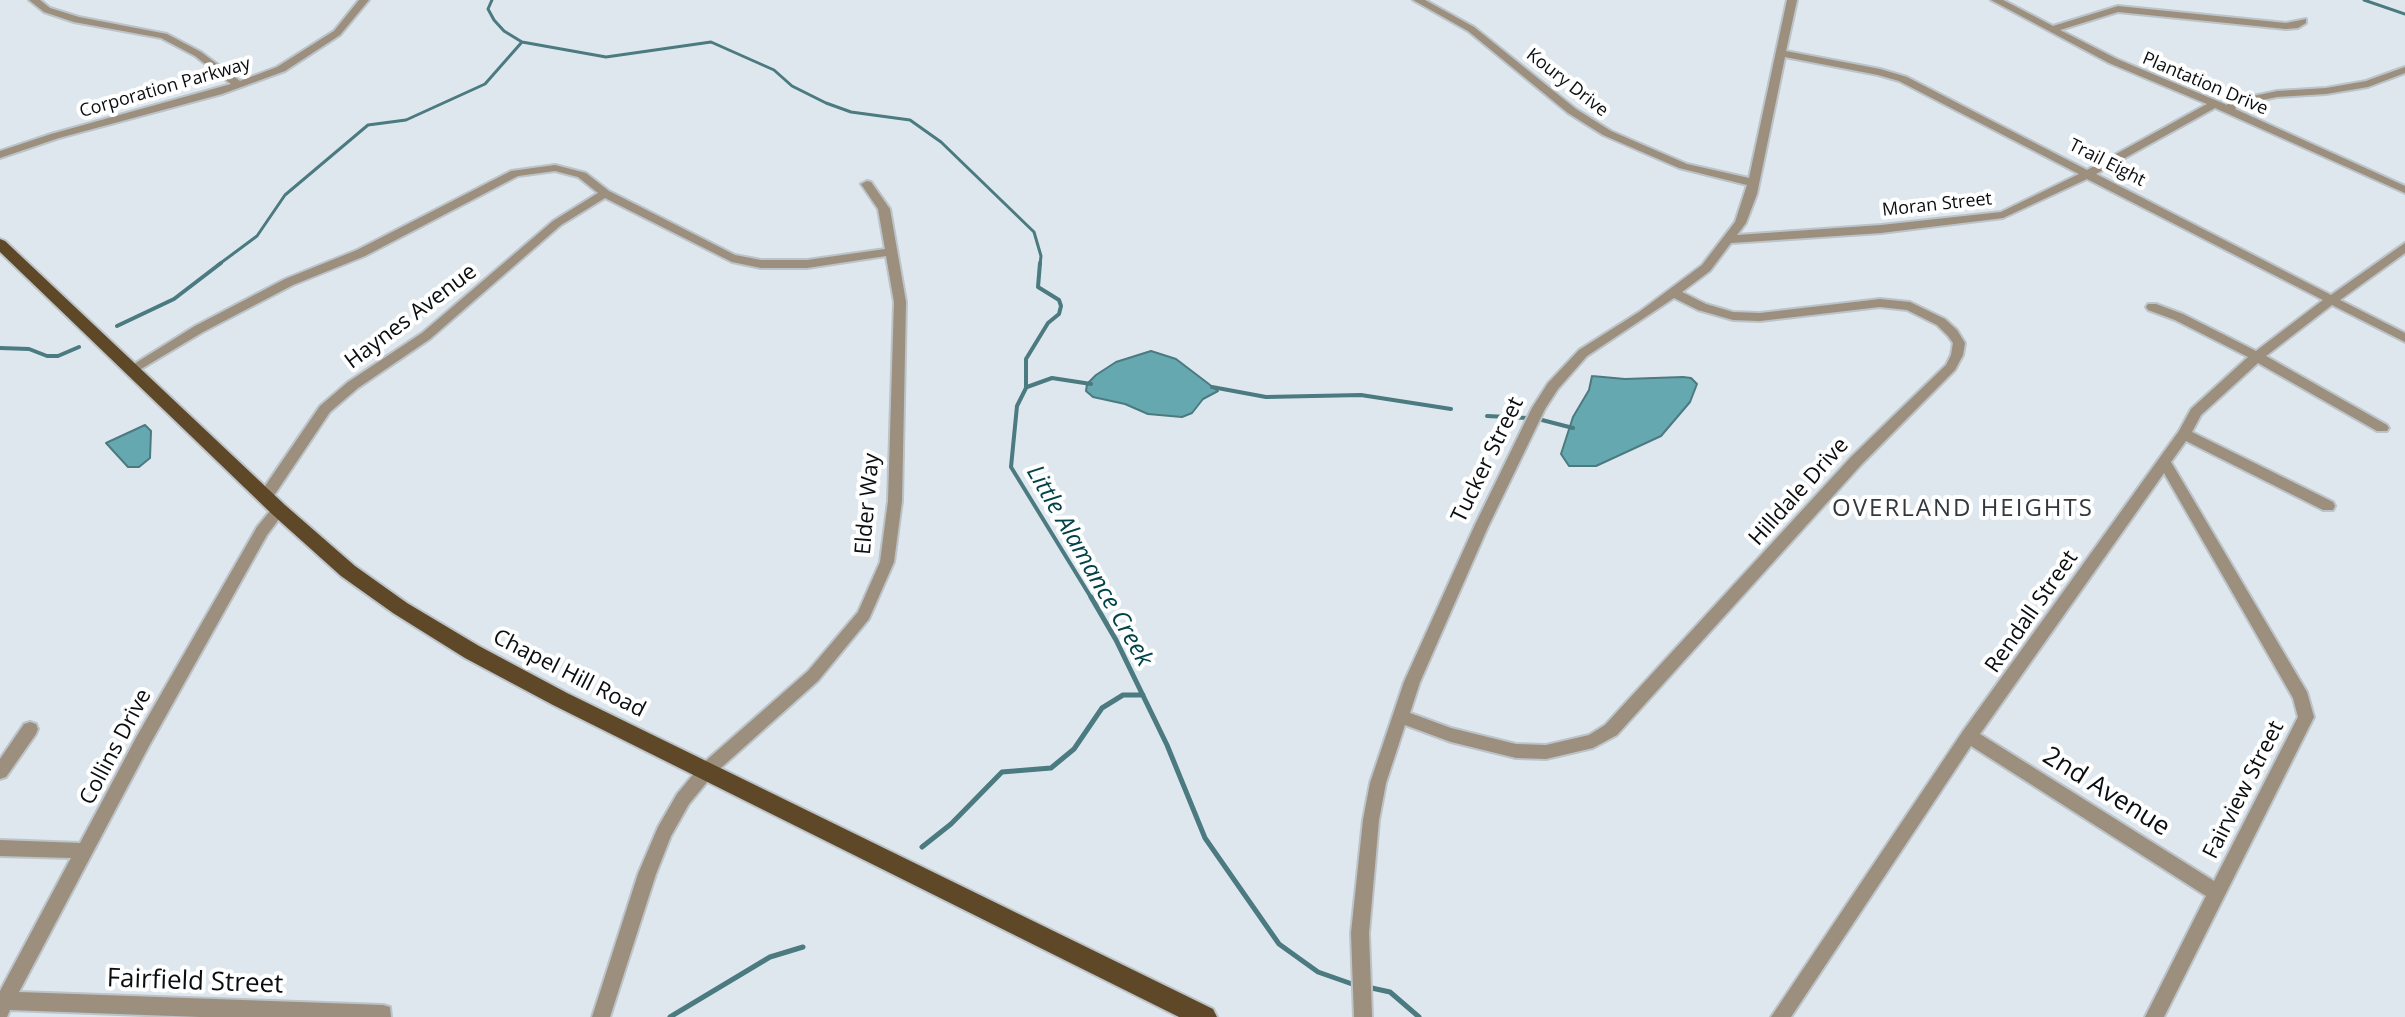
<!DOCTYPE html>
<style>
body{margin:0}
canvas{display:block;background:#dee7ee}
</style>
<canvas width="2405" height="1017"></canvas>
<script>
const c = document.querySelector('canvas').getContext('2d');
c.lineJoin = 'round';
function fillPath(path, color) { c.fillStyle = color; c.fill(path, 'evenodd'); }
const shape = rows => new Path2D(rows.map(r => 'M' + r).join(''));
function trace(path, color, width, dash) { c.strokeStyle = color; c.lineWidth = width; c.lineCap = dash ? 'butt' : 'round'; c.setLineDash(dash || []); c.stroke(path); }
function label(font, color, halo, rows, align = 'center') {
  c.font = font + ' "Open Sans",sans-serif'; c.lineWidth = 8; c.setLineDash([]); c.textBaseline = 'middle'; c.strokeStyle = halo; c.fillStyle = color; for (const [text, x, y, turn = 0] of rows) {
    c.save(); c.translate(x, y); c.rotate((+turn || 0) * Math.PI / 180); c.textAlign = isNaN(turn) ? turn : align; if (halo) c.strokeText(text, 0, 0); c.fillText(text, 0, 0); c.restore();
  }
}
const water = shape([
 [1151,351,1176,359,1218,391,1203,399,1192,413,1182,417,1148,414,1125,404,1093,397,1086,391,1087,384,1096,375,1116,362,1151,351],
 [1592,376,1625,379,1683,377,1691,378,1697,384,1690,402,1661,436,1596,466,1569,466,1561,454,1573,417,1589,390,1592,376],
 [145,425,151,431,150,458,139,467,128,467,106,443,145,425]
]);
fillPath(water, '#66a8b0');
trace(water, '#4b7a80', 2);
trace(shape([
 [492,0,488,9,494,20,504,31,522,42,606,57,711,42,774,70,792,86,826,103,851,112,910,120,941,142,1034,232,1041,256,1040,265],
 [2364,0,2405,14],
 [218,265,257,236,285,195,368,125,406,120,485,84,522,42]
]), '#4b7a80', 3);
trace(shape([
 [1040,263,1038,287,1059,300,1061,306,1059,314,1048,323,1026,359,1026,388,1017,406,1011,467,1092,599],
 [117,326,174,299,221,263],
 [0,348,29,349,47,356,58,356,79,347],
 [1027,387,1052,378,1091,384],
 [1212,387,1266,397,1361,395,1451,409],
 [1487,416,1528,418],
 [1542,420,1573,428]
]), '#4b7a80', 4);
trace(shape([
 [1091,597,1116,640,1167,745,1205,838,1279,944,1318,972,1355,985],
 [922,847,951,824,1002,772,1051,768,1074,749,1102,708,1123,695,1143,695],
 [1367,987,1390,992,1419,1017],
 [670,1017,770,957,803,947]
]), '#4b7a80', 5);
const minor = shape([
 [29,0,40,0,50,8,79,17,167,34,201,52,240,81,277,67,334,31,359,0,369,0,340,35,285,71,222,94,59,138,0,158,0,151,51,134,231,84,195,56,161,38,74,22,44,12,29,0],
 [1413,0,1425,0,1474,27,1576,109,1611,131,1687,164,1749,178,1787,0,1797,0,1786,51,1880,69,1907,77,2087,170,2207,104,2109,63,1991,0,2003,0,2053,26,2118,6,2286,23,2306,19,2306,23,2298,28,2286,29,2118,12,2060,30,2117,59,2227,105,2230,101,2277,91,2326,88,2366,81,2405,67,2405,73,2368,87,2326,94,2277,97,2238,105,2235,109,2405,186,2405,193,2215,108,2096,174,2331,295,2405,243,2405,253,2340,300,2405,333,2405,342,2332,305,2266,356,2387,425,2389,428,2387,431,2377,431,2258,363,2201,415,2192,432,2333,502,2335,506,2333,510,2323,510,2186,441,2171,462,2307,692,2314,717,2164,1017,2145,1017,2206,896,1971,746,1791,1017,1771,1017,1963,731,2179,431,2191,409,2248,357,2175,320,2148,310,2146,307,2148,304,2156,304,2183,314,2256,351,2323,300,2087,179,2003,218,1881,233,1731,243,1710,271,1682,292,1706,304,1733,312,1760,313,1880,299,1910,302,1945,319,1957,330,1965,343,1963,355,1955,370,1861,465,1617,735,1593,748,1546,759,1516,758,1451,742,1405,725,1386,783,1379,820,1369,933,1372,1017,1354,1017,1351,933,1363,820,1370,783,1404,682,1474,527,1532,408,1548,383,1579,350,1639,312,1702,265,1735,222,1747,185,1679,168,1603,135,1568,113,1468,31,1413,0],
 [1785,57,1878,75,1899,81,2079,174,2001,212,1881,225,1737,235,1746,223,1757,194,1785,57],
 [1674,298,1698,310,1733,320,1760,321,1880,307,1907,310,1937,325,1948,336,1953,343,1951,355,1946,365,1851,457,1605,725,1589,735,1546,745,1516,744,1451,728,1410,713,1420,682,1488,527,1545,409,1558,389,1587,356,1674,298],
 [2164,473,2293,698,2298,717,2214,881,1980,734,2164,473],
 [555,165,586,173,609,191,735,255,761,260,807,260,885,249,878,209,861,184,867,181,871,182,890,209,906,302,902,501,894,562,869,619,818,681,713,775,689,804,671,836,656,874,610,1017,592,1017,638,874,658,827,677,794,701,765,808,671,858,612,880,562,888,501,894,302,886,256,807,268,761,268,732,262,605,198,561,225,430,339,358,388,330,412,271,500,266,501,261,500,259,496,261,492,320,406,348,382,422,333,553,221,598,193,578,177,555,171,518,176,365,256,293,285,203,332,136,372,128,372,126,369,195,326,285,279,357,250,511,171,555,165],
 [279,505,286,510,267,535,149,746,19,992,383,1005,390,1007,391,1017,200,1017,10,1010,7,1017,0,1017,0,991,71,858,0,856,0,840,80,843,137,736,257,527,274,506,279,505],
 [30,722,36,724,38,729,36,734,6,777,0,779,0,759,24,724,30,722]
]);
const major = shape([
 [0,239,5,241,285,505,355,566,407,603,479,646,567,693,1213,1009,1217,1017,1179,1017,553,705,465,658,393,613,341,576,273,515,0,252,0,239]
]);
trace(minor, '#bcc4ca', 4);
trace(major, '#bcc4ca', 4);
fillPath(minor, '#9c8f7d');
fillPath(major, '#5f4827');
label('18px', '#0b0e10', '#fff', [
 ["Koury Drive",1567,83,38],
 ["Plantation Drive",2205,84,23],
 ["Corporation Parkway",165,88,-16],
 ["Trail Eight",2107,163,27],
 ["Moran Street",1937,205,-6]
]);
label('22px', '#0b0e10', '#fff', [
 ["Haynes Avenue",411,317,-37],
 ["Tucker Street",1488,460,-64],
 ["Hilldale Drive",1799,492,-48],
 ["Elder Way",868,504,-85],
 ["Rendall Street",2032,612,-55],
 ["Chapel Hill Road",569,674,27],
 ["Collins Drive",116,747,-62],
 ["Fairview Street",2244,790,-63]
]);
c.letterSpacing = '2px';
label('24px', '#31383e', '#fff', [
 ["OVERLAND HEIGHTS",1963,509]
]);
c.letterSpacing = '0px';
label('italic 24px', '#014349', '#fff', [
 ["Little Alamance Creek",1089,566,60]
]);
label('26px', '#0b0e10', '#fff', [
 ["2nd Avenue",2106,792,32],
 ["Fairfield Street",195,982,2]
]);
</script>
